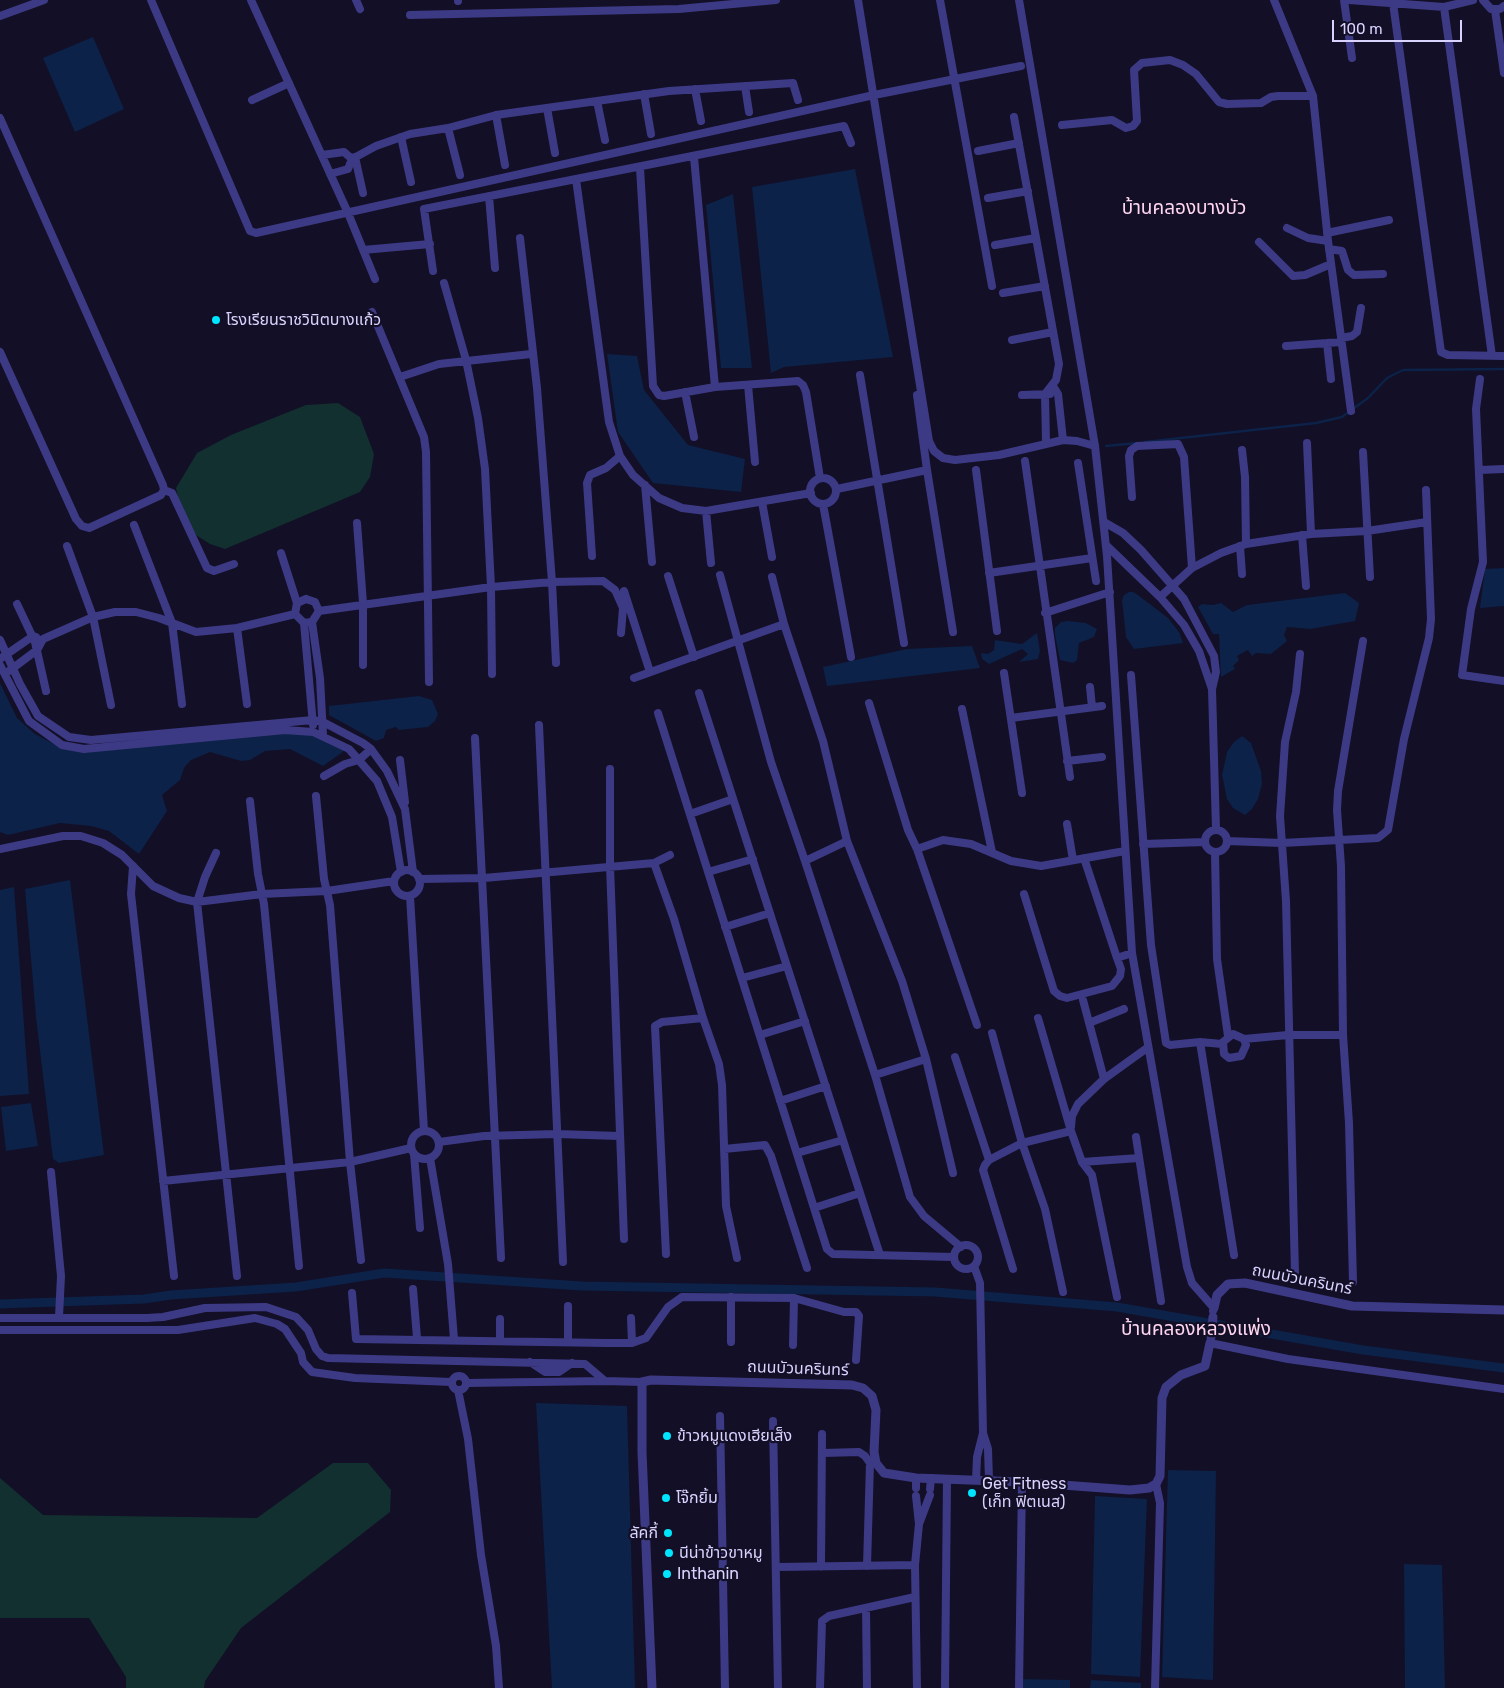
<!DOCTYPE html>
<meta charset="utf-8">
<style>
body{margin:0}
#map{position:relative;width:1504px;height:1688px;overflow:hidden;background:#130f26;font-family:Rubik,sans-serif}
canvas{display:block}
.scale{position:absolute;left:1332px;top:20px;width:130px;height:22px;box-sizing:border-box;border:2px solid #d9d4ff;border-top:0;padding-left:6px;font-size:15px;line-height:18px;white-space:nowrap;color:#d9d4ff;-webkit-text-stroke:4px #130f26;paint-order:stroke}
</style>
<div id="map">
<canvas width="1504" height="1688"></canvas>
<div class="scale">100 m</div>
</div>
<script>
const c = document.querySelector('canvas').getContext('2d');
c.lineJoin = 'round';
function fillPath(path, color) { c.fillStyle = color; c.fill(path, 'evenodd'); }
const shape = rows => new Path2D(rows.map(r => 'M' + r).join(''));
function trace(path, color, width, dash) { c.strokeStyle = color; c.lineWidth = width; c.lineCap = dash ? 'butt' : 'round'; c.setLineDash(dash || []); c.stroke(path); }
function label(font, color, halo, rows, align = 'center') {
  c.font = font + ' Rubik,"Noto Sans Thai",sans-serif'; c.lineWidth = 4.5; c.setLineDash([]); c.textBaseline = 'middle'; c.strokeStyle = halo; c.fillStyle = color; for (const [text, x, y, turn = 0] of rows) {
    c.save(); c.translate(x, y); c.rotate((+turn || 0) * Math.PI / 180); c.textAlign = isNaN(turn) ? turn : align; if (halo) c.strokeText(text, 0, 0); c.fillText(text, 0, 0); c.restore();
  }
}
fillPath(shape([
 [338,403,360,417,374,454,370,477,360,492,225,549,210,544,188,530,182,515,176,488,197,453,231,435,306,405],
 [333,1463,368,1463,391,1490,390,1512,241,1628,205,1681,204,1688,126,1688,126,1677,89,1618,0,1618,0,1478,43,1515,257,1518]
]), '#12302f');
fillPath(shape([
 [93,37,124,109,75,132,43,58],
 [855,169,893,357,784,367,771,373,752,187],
 [733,194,752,368,721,368,706,205],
 [607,354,637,356,644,390,688,445,745,459,741,492,653,483,618,432],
 [1504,568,1504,606,1480,608,1485,569],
 [1129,592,1133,592,1138,595,1168,618,1179,632,1183,643,1134,649,1126,637,1122,600,1124,595],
 [1345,593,1359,603,1355,621,1310,629,1287,627,1284,635,1287,641,1271,654,1256,653,1252,656,1248,650,1237,656,1239,660,1233,666,1235,669,1221,677,1219,634,1213,634,1198,607,1202,604,1213,605,1221,603,1233,612,1247,605],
 [1068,621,1086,623,1097,629,1094,637,1079,643,1077,660,1073,663,1060,660,1055,635,1055,628,1061,622],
 [1037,633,1040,651,1038,659,1019,662,1028,654,1022,649,989,664,982,659,981,653,988,654,994,650,995,640,1022,644],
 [972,646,980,668,827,686,823,667,907,649],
 [0,683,17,718,35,734,58,746,83,749,289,731,331,740,344,751,323,766,290,749,265,751,250,760,241,761,210,752,191,760,184,768,180,780,162,795,167,811,139,854,109,831,91,826,60,823,8,835,0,832],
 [419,696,432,700,438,714,435,721,428,727,399,730,396,727,386,730,384,738,376,741,329,715,329,706],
 [1242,736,1251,743,1261,771,1262,784,1258,799,1252,809,1245,815,1233,808,1227,799,1222,775,1227,752,1234,742],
 [70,880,104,1155,59,1163,53,1159,36,1017,25,889],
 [14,887,29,1094,0,1096,0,890],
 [31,1103,38,1146,6,1151,1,1107],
 [536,1403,627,1406,635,1688,552,1688],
 [1168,1470,1216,1471,1213,1680,1162,1677],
 [1095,1496,1147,1499,1140,1677,1091,1674],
 [1404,1564,1442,1565,1445,1688,1405,1688],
 [1019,1679,1070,1680,1070,1688,1019,1688],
 [1091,1680,1141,1683,1141,1688,1090,1688]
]), '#0c2248');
trace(shape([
 [1145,442,1316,423,1342,417,1368,398,1387,378,1403,370,1504,369],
 [1106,446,1137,443]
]), '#0c2248', 2.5);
trace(shape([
 [0,1304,144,1299,171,1295,296,1287,384,1273,582,1286,935,1292,1117,1307,1363,1350,1504,1368]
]), '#0c2248', 9);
trace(shape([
 [151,0,250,231,256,233,874,95,1021,66],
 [251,0,348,213,375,279],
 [356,0,360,9],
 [458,0,458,1],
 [858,0,929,441,934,451,943,458,955,460,999,455,1063,440,1077,441,1095,446],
 [940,0,992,286],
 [1019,0,1095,446,1107,556,1132,953,1187,1267,1192,1283,1214,1308,1213,1311],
 [1274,0,1313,96,1328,241,1351,411],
 [1344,0,1352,58],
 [1349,0,1444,7,1473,0],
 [1483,0,1491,9,1500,9,1504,6],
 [1393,3,1441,352,1448,355,1504,356],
 [1444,7,1492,356],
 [1495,10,1504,73],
 [410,15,679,9,776,0],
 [0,16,44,0],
 [745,86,749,112],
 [695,89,701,121],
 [644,94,651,134],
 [252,100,289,83],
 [597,101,605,140],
 [547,108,555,153],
 [496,115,505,165],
 [1014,117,1059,364,1056,380,1045,394,1046,443],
 [0,118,163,485,164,490,161,495,89,528,82,526,76,519,0,352],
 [1062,125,1112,120,1126,128,1133,126,1137,121,1134,70,1142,63,1170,60,1183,65,1196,74,1219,102,1227,104,1261,103,1271,97,1278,96,1313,96],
 [448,128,460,175],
 [401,137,411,182],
 [978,151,1019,143],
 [322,155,344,152,352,159,348,169,330,174],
 [355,157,363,193],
 [694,157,715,387],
 [352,159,376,146,410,134,448,128,496,115,669,91,793,83,798,100],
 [640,168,653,386,659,395,664,396,715,387,798,381,803,385,806,392,820,478],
 [489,196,495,268],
 [988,198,1028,191],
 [1287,228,1308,238,1328,241],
 [1327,233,1389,220],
 [520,238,537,388,552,582,556,663],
 [1259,242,1293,276,1305,275,1331,264],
 [995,245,1036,238],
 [1329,249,1342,251,1348,270,1354,275,1383,274],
 [363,250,430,244],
 [433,271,424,209,576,179],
 [444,283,466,360,478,418,485,469,491,587,492,674],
 [1003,293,1045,286],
 [372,312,424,437,426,452,429,682],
 [1341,338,1352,336,1357,332,1361,308],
 [1012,340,1053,332],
 [1327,343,1331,379],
 [1286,346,1341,342],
 [860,375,904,643],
 [400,377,439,364,531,354],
 [1480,379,1476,409,1483,562,1471,609,1462,675,1504,681],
 [748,385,755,462],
 [1053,386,1058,394,1063,440],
 [685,392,694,437],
 [917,395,927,470],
 [1022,395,1050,394],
 [1307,443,1311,534],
 [1242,450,1245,477,1246,544],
 [1363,452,1370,577],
 [1025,461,1070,777],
 [1078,463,1096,581],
 [976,470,997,631],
 [1480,470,1504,469],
 '810 491a13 13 0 1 1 26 0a13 13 0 1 1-26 0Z',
 [645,485,652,562],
 [837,489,927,470,953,632],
 [164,490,172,493,207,568,214,571,234,564],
 [811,493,706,511,682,508,659,498,633,475,620,456,609,422,576,179,844,126,851,143],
 [1132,497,1129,456,1131,450,1137,446,1178,444,1184,457,1192,568],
 [762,502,772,557],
 [823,504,851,657],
 [706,511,711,563],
 [1104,522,1123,533,1141,550,1184,599,1214,656,1216,672,1212,689,1216,829],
 [357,523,363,603,363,665],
 [134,525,172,623,182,704],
 [1302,535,1306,586],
 [67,546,93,617,111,705],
 [1107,546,1160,597,1184,625,1199,651,1212,689],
 [1240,546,1242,574],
 [281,553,297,603],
 [592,556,587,483,590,475,606,468,620,456],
 [989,573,1092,558],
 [720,575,771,762,805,861,875,1075,910,1197,924,1216,961,1247],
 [668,576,694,657],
 [772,577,784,624,823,741,847,841,902,981,926,1059,953,1173],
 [624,591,650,672],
 [1160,597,1192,568,1221,553,1246,544,1311,534,1367,531,1427,522],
 [306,599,315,602,319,611,312,622,304,623,295,614,297,603,306,599],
 [17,604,35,642,46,691],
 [319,611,491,587,552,582,603,581,615,590,623,608,621,633],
 [1045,613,1110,592],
 [312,622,320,678,323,735],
 [304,623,313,725],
 [237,628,247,704],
 [0,640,20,684,38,716,69,737,91,740,313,720,323,722,363,743,371,749,387,771,405,809,413,872],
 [0,659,33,636,36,637],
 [0,665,29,721,62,745,84,749,285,730,313,732,349,749,377,781,392,817,401,872],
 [9,671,37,650,43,639,93,617,115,612,136,612,159,618,196,632,237,628,295,614],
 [1004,673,1022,793],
 [1131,675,1151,945,1166,1043,1170,1045,1200,1042,1222,1044],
 [634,678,784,624],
 [1090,687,1092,707],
 [699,693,880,1255],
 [869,703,908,830,917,849,977,1025],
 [962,709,992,852],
 [658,713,827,1249,833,1254,954,1257],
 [1011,718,1102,706],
 [539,725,563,1262],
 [475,738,501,1258],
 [400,760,405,802],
 [1067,761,1102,757],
 [610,769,610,866,624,1239],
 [324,776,345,764,359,760,371,749],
 [316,796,324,879,330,905,350,1162,361,1260],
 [250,801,258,874,264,904,299,1266],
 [690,814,733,799],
 [1067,824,1073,860],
 '1205 841a11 11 0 1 1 22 0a11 11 0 1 1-22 0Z',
 [1227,841,1282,843,1378,838,1388,830,1404,739,1429,638,1431,619,1426,490],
 [1143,844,1205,842],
 [0,849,63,836,81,836,103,843,122,855,153,886,179,898,197,902,262,894,327,891,394,881],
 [917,849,943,840,971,844,1011,861,1041,866,1125,851],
 [1215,852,1217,959,1228,1036],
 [216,853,205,877,197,902,237,1276],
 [1084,858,1117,958],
 [805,861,847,841],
 [654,863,674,919,703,1018,719,1064,722,1085,726,1206,737,1258],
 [133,866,131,894,174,1276],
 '394 883a13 13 0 1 1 26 0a13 13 0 1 1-26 0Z',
 [708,872,753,859],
 [419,879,484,878,654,863,670,855],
 [1024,894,1054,991,1060,996,1067,998,1112,986,1120,976,1121,969,1117,958,1132,953],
 [410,896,424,1131],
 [725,927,770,913],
 [742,978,787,966],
 [1083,1000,1104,1079],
 [1038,1018,1071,1131,1082,1162,1092,1175,1117,1297],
 [1089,1023,1124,1009],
 [992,1033,1022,1143,1045,1209,1063,1292],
 [760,1035,805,1021],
 [1244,1039,1246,1045,1241,1056,1229,1058,1224,1054,1223,1042,1233,1034,1244,1039,1288,1035,1343,1035],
 [1200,1042,1234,1255],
 [955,1057,989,1160],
 [875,1075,926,1059],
 [780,1101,826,1086],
 [1071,1127,1072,1116,1078,1104,1104,1079,1147,1048],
 '411 1145a14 14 0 1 1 28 0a14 14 0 1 1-28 0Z',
 [1136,1137,1161,1301],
 [439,1142,484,1136,557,1134,619,1136],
 [724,1149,765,1145,771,1156,807,1268],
 [797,1153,843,1140],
 [414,1154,420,1228],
 [430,1158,448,1264,454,1339],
 [1082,1162,1139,1158],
 [51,1172,61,1276,59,1317],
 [163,1181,350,1162,411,1148],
 [814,1208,860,1193],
 '954 1257a12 12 0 1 1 24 0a12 12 0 1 1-24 0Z',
 [666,1254,655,1026,662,1022,703,1018],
 [974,1266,980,1283,983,1433,988,1449,989,1480],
 [1013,1269,983,1170,985,1165,989,1160,1022,1143,1071,1131],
 [1295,1274,1286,901,1280,816,1285,742,1296,692,1300,654],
 [1353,1282,1349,1123,1343,1035,1341,866,1337,810,1338,791,1363,641],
 [413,1289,417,1338],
 [352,1293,356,1339,606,1343,632,1343,646,1338,668,1307,682,1297,794,1298,844,1312,856,1312,859,1316,856,1360],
 [731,1297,731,1342],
 [568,1306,568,1342],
 [0,1318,147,1318,163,1317,205,1308,266,1307,296,1317,308,1330,316,1349,322,1356,328,1358,585,1364,605,1381],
 [631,1318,632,1343],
 [500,1319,500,1340],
 [0,1330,178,1330,255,1318,277,1324,285,1329,301,1353,303,1362,312,1372,355,1378,451,1382],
 [1211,1339,1210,1343,1288,1359,1504,1389],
 [793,1345,794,1298],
 [530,1362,545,1372,559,1372,572,1363],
 '452 1383a7 7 0 1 1 14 0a7 7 0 1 1-14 0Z',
 [466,1383,605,1381,642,1382],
 [458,1390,468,1439,481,1555,496,1646,499,1688],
 [720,1416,725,1688],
 [773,1421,778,1688],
 [823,1453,859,1452,865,1456,870,1463,867,1566],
 [976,1480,977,1457,983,1433],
 [916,1488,916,1478],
 [930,1489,931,1478],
 [916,1496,919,1524],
 [777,1567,915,1565],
 [821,1567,822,1434],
 [866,1608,867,1688],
 [820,1688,822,1621,829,1616,915,1597],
 [917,1688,915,1565,919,1524,930,1495],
 [945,1688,947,1479],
 [1019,1688,1022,1482],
 [1155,1688,1160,1503,1156,1484]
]), '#3d3a85', 8);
trace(shape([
 [1214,1308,1217,1295,1228,1284,1245,1283,1352,1306,1504,1310],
 [1211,1337,1213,1317],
 [652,1688,642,1452,642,1382,651,1380,852,1385,863,1388,872,1396,876,1410,874,1452,876,1463,884,1473,916,1478,1022,1482,1130,1490,1149,1488,1156,1484,1160,1476,1162,1398,1166,1387,1181,1375,1205,1366,1210,1343]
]), '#3d3a85', 9);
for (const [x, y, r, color] of [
 [216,320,5,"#00e5ff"],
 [667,1436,5,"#00e5ff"],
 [972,1493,5,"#00e5ff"],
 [666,1498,5,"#00e5ff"],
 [668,1533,5,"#00e5ff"],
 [669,1553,5,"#00e5ff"],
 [667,1574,5,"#00e5ff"]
]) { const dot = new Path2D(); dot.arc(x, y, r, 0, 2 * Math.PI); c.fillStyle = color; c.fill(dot); trace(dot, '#130f26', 2); }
label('16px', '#d9d4ff', '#130f26', [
 ["โรงเรียนราชวินิตบางแก้ว",226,320],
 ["ข้าวหมูแดงเฮียเส็ง",677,1436],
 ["Get Fitness",982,1484],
 ["(เก็ท ฟิตเนส)",982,1502],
 ["โจ๊กยิ้ม",676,1498],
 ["ลัคกี้",658,1533,"right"],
 ["นีน่าข้าวขาหมู",679,1553],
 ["Inthanin",677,1574]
], 'left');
label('16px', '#d9d4ff', '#130f26', [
 ["ถนนบัวนครินทร์",1302,1280,11],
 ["ถนนบัวนครินทร์",798,1369,2]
]);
label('19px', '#ffd6f0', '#130f26', [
 ["บ้านคลองบางบัว",1184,209],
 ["บ้านคลองหลวงแพ่ง",1196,1330]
]);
</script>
